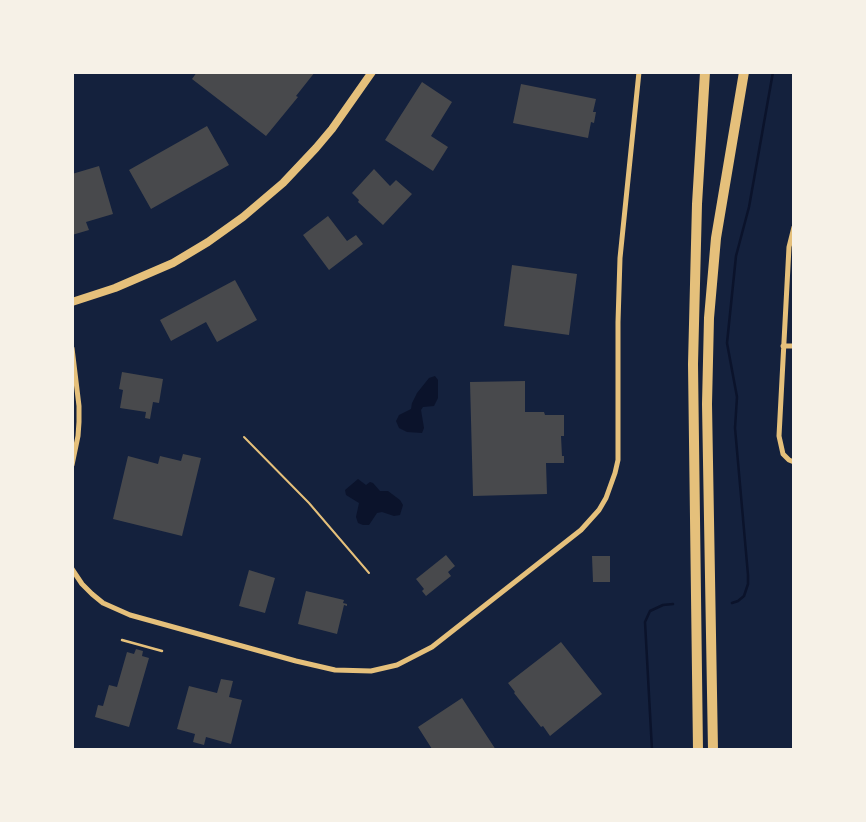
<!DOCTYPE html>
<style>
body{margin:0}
#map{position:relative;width:866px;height:822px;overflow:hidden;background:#14213d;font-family:"Noto Sans",sans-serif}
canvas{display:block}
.frame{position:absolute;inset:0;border:74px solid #f6f1e7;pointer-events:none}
</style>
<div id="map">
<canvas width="866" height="822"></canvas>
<div class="frame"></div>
</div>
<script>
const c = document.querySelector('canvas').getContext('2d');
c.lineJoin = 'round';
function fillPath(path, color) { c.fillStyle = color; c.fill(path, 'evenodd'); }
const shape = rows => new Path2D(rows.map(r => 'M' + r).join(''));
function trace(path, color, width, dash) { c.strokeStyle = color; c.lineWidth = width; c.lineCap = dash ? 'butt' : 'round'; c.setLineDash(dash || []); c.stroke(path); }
fillPath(shape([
 [435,376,438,380,438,398,434,406,423,407,421,410,424,428,422,433,407,432,399,428,396,421,399,415,411,409,412,403,417,393,429,378],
 [358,479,366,485,370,482,373,483,380,491,388,491,400,500,403,505,400,515,394,516,382,512,377,513,369,525,363,525,358,523,356,517,359,503,346,495,345,490]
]), '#0b132b');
trace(shape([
 [732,603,738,601,744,596,748,584,748,575,735,428,737,397,727,343,736,256,749,207,773,72],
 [652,750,645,622,650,611,663,605,673,604]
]), '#0b132b', 2.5);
fillPath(shape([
 [197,72,315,72,296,96,298,97,266,136,192,79],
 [422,82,452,102,431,136,448,147,433,171,385,140],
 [521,84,596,99,593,112,596,112,594,123,591,122,588,138,513,123],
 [207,126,229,165,151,209,129,170],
 [99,166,113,214,86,222,89,230,72,235,72,174],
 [374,169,390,186,396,180,412,194,383,225,358,202,359,200,352,193],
 [328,216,347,241,356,235,363,244,329,270,303,235],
 [512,265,577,274,569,335,504,326],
 [235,280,257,320,217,342,206,322,171,341,160,320],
 [122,372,163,379,159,403,153,402,150,419,145,418,146,412,120,408,123,390,119,389],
 [525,381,525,412,544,412,545,415,564,415,564,436,561,436,562,456,564,456,564,463,546,463,547,494,473,496,470,382],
 [183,454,201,458,182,536,113,519,128,456,158,464,160,456,181,461],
 [446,555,455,566,448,572,451,576,426,596,422,591,424,589,416,579],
 [592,556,610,556,610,582,593,582],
 [249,570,275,578,265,613,239,606],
 [306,591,344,600,343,603,347,604,347,606,344,605,337,634,298,624],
 [561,642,602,694,550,736,543,726,541,727,514,693,515,692,508,683],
 [136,649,143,651,142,656,149,658,129,727,95,717,98,705,103,706,109,685,117,687,127,652,134,654],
 [221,679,233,681,229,697,242,700,231,744,206,737,204,745,193,742,195,734,177,729,189,686,217,693],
 [462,698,496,750,429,750,432,749,418,727]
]), '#48494c');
trace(shape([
 [244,437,309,503,369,573]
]), '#e5c07b', 2);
trace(shape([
 [122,640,162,651]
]), '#e5c07b', 2.5);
trace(shape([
 [794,227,789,247,779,436,783,454,789,460,794,462],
 [783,346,794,346],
 [72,348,79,406,79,422,78,436,72,465],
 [72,569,82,584,92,594,103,603,130,615,296,661,335,670,371,671,397,665,432,647,581,530,599,510,606,498,615,473,618,460,618,322,620,258,639,72]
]), '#e5c07b', 5);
trace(shape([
 [72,302,115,288,173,263,208,242,243,217,283,183,316,148,332,129,372,72]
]), '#e5c07b', 8);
trace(shape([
 [698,750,693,364,697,204,705,72],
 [713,750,707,404,709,318,716,238,744,72]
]), '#e5c07b', 10);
</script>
